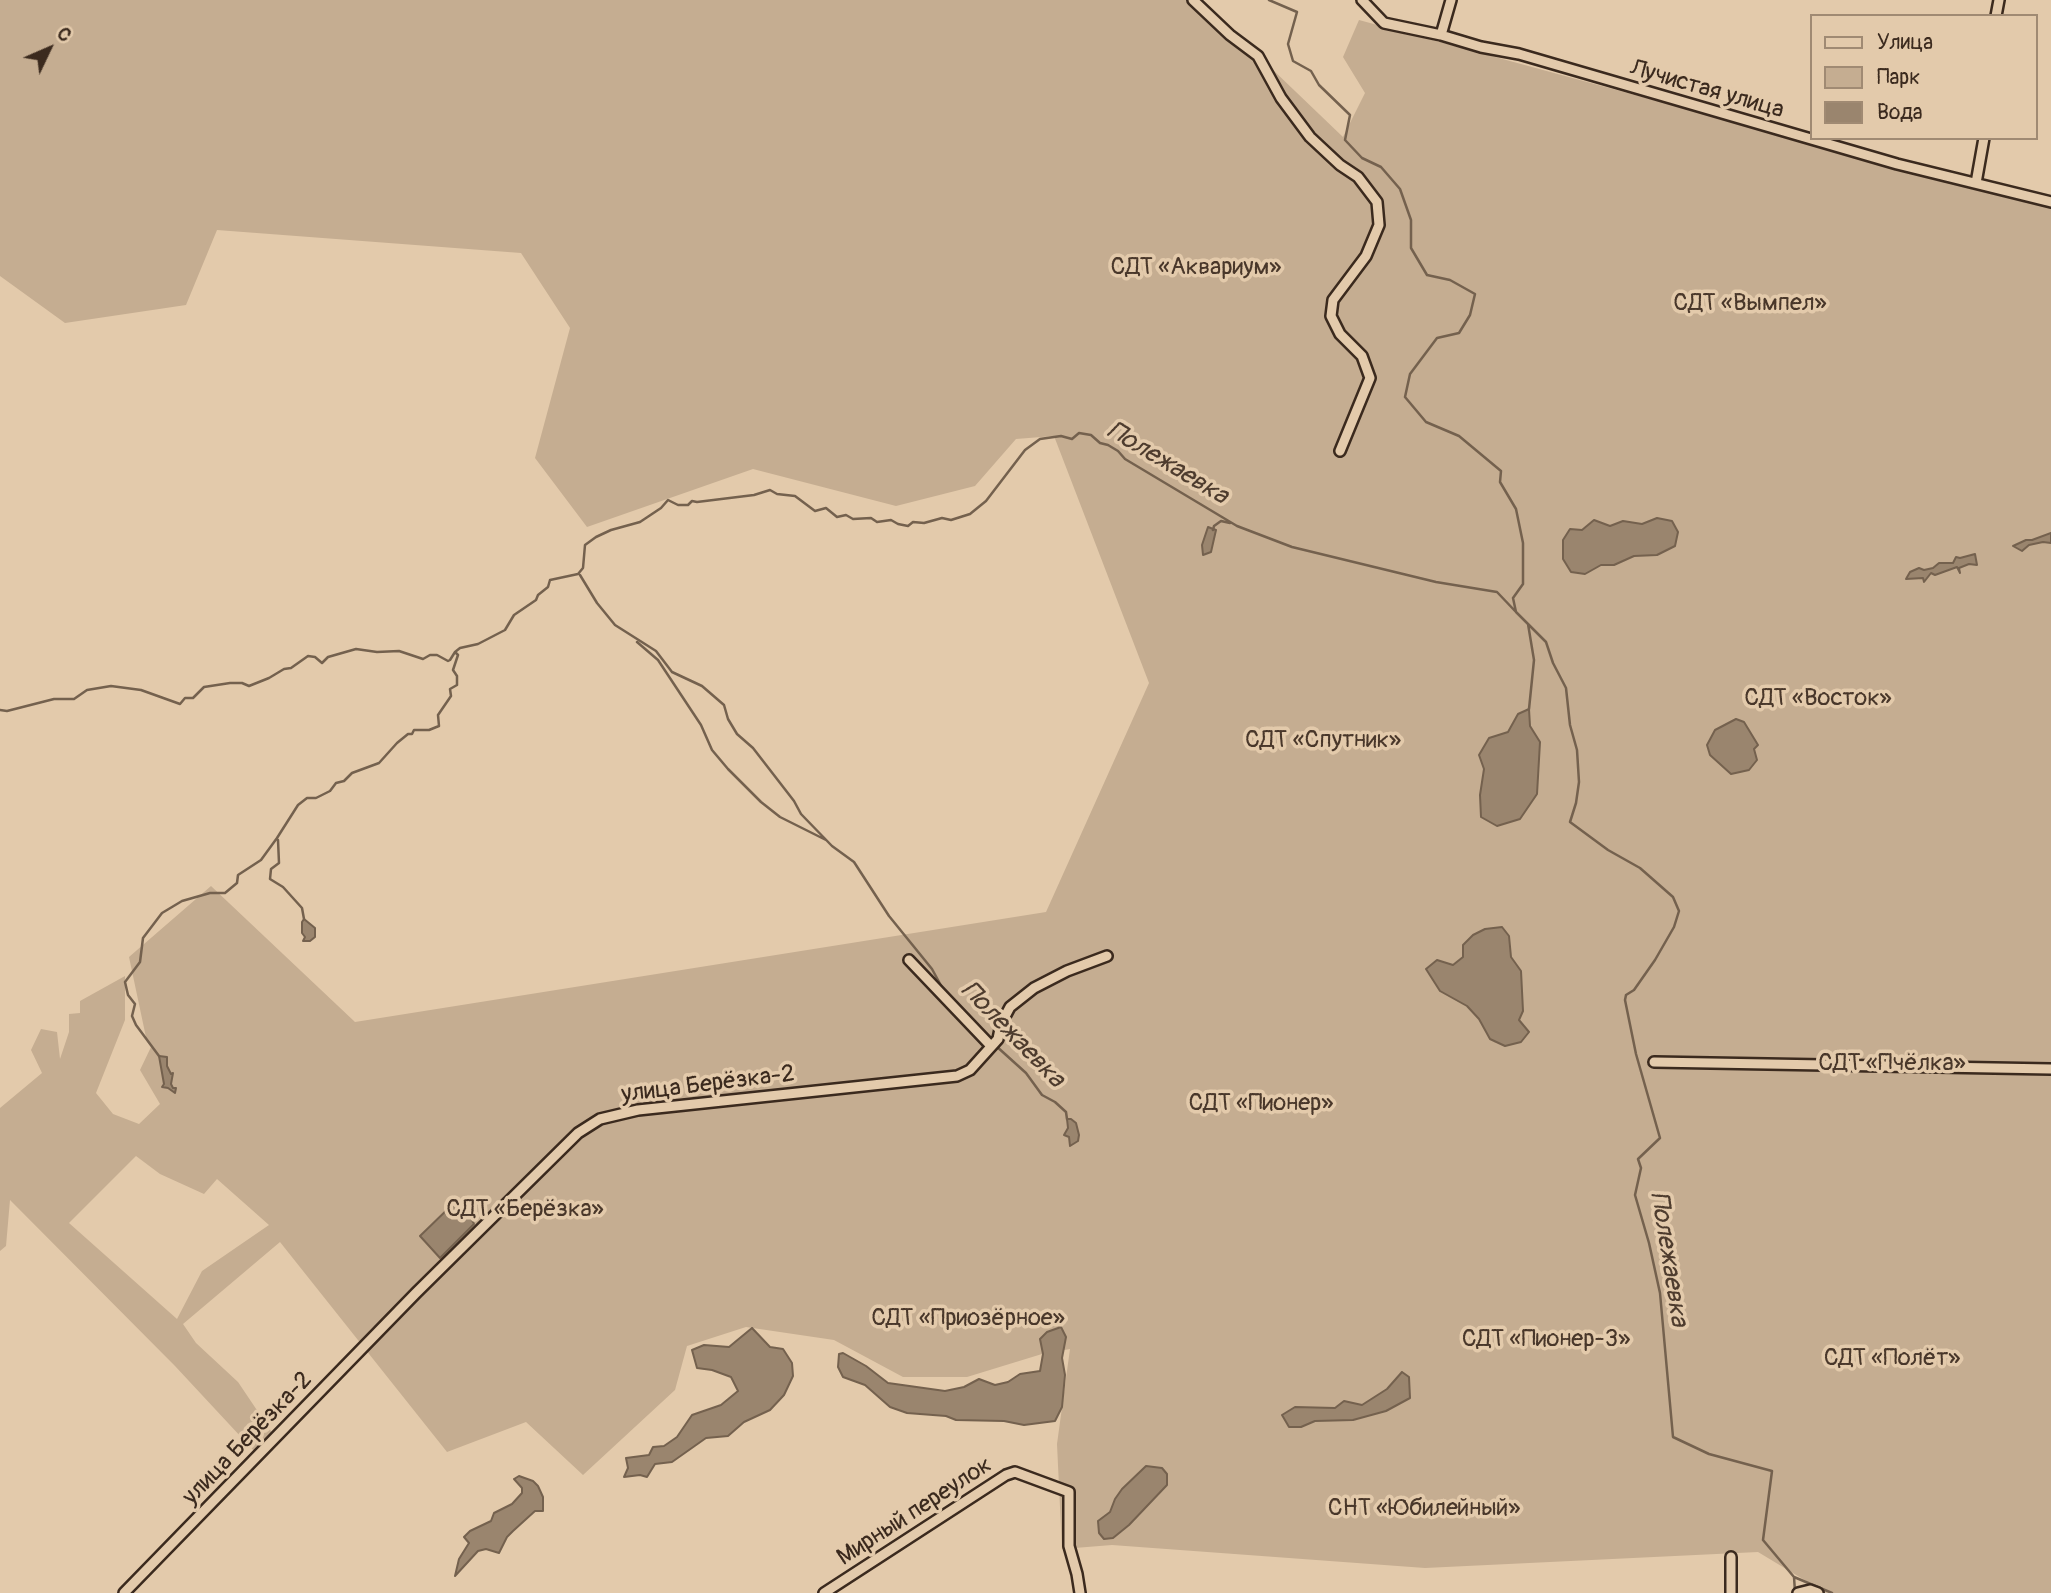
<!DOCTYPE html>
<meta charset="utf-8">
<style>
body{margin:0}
#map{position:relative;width:2051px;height:1593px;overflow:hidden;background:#e3caab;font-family:Pangolin,sans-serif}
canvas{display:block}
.legend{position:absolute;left:1810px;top:14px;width:228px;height:126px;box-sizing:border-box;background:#e3caab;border:2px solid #a08a73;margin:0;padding:9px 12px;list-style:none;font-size:21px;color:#3b2a1e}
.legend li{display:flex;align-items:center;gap:14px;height:35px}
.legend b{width:35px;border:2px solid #a08a73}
.north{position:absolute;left:14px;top:14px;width:70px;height:70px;-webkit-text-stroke:5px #e3caab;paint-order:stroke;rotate:46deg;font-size:19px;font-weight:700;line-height:28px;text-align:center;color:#3b2a1e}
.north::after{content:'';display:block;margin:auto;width:24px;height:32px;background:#3b2a1e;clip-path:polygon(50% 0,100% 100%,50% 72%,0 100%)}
</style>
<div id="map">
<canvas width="2051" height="1593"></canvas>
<ul class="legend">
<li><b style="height:9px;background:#e3caab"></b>Улица</li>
<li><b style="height:19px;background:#c5ad91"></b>Парк</li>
<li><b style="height:19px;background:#9a856e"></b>Вода</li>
</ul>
<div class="north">С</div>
</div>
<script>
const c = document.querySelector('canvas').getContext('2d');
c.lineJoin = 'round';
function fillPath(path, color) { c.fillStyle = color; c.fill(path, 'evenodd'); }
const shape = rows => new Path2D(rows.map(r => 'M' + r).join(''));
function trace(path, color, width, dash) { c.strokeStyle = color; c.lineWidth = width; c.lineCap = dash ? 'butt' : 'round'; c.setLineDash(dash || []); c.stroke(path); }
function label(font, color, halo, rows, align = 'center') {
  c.font = font + ' Pangolin,sans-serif'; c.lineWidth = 7; c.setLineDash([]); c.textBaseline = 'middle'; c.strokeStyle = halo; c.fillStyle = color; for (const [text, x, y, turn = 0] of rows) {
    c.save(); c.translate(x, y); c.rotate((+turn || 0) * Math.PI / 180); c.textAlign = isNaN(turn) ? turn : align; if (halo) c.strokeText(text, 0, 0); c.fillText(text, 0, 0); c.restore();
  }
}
fillPath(shape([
 [0,0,1200,0,1343,137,1365,93,1343,57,1359,20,2051,208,2051,1593,1826,1593,1758,1552,1425,1568,1112,1545,1062,1549,1057,1444,1070,1349,1042,1354,967,1377,903,1377,834,1340,746,1327,687,1346,675,1390,583,1475,526,1422,447,1452,280,1242,183,1324,196,1343,238,1382,273,1434,255,1452,175,1366,10,1200,6,1246,0,1251,0,1108,42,1073,31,1050,41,1029,57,1032,60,1059,69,1032,69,1014,80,1013,80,1001,125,976,125,1020,96,1093,113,1114,139,1124,160,1104,140,1070,151,1047,147,1042,129,957,211,886,355,1022,1046,912,1149,683,1054,436,1016,439,975,486,896,506,753,469,587,527,535,458,570,328,521,253,217,230,186,305,65,323,0,276],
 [136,1156,160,1174,204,1194,217,1179,269,1225,202,1271,177,1319,69,1223]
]), '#c5ad91');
const water = shape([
 [1657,518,1672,521,1678,532,1675,546,1657,555,1634,556,1614,565,1601,565,1585,574,1571,572,1563,559,1563,540,1570,529,1582,530,1594,520,1610,526,1623,521,1642,524,1657,518],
 [1208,527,1216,530,1211,552,1203,555,1202,545,1208,527],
 [2051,533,2051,543,2043,542,2029,545,2022,551,2013,546,2026,540,2032,540,2051,533],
 [1975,554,1977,565,1969,564,1959,568,1960,573,1957,567,1935,575,1931,573,1924,582,1923,578,1906,579,1910,572,1919,568,1924,570,1933,568,1939,563,1953,563,1956,557,1960,558,1975,554],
 [1529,709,1530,726,1540,742,1537,794,1520,819,1497,826,1481,817,1480,795,1484,769,1479,755,1489,738,1508,732,1518,714,1529,709],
 [1736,719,1744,722,1758,745,1754,749,1757,760,1749,770,1731,774,1710,755,1707,745,1715,730,1736,719],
 [304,919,315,928,315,937,310,941,303,941,305,937,302,933,302,922,304,919],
 [1502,927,1509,936,1511,957,1521,971,1523,1011,1519,1020,1529,1032,1521,1042,1505,1046,1490,1039,1479,1019,1467,1006,1440,991,1426,969,1437,960,1453,965,1463,957,1463,945,1473,935,1485,929,1502,927],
 [159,1056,167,1057,167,1066,171,1074,173,1073,171,1084,173,1088,176,1088,175,1093,168,1088,162,1087,164,1084,159,1056],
 [1067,1119,1071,1119,1076,1123,1079,1135,1078,1141,1070,1146,1069,1137,1064,1135,1068,1128,1067,1119],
 [454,1203,471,1218,474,1224,440,1258,420,1236,454,1203],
 [1061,1327,1066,1337,1062,1358,1065,1375,1062,1407,1055,1421,1024,1425,1004,1421,956,1420,946,1416,907,1413,890,1407,865,1385,843,1377,838,1367,839,1354,843,1353,866,1366,888,1383,945,1391,964,1387,979,1379,995,1385,1008,1382,1020,1374,1040,1371,1043,1354,1040,1339,1047,1332,1061,1327],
 [752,1328,770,1347,783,1349,792,1363,793,1376,784,1395,770,1410,744,1422,728,1436,706,1438,672,1462,655,1464,647,1477,640,1475,624,1477,628,1468,626,1458,649,1455,653,1447,664,1446,677,1437,692,1415,721,1405,738,1391,731,1377,712,1370,697,1368,692,1350,704,1345,729,1347,752,1328],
 [1402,1372,1409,1377,1410,1398,1386,1411,1353,1420,1315,1421,1301,1427,1289,1427,1282,1415,1295,1407,1335,1408,1344,1401,1362,1405,1387,1389,1402,1372],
 [1146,1466,1162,1468,1167,1474,1167,1485,1129,1525,1113,1538,1104,1539,1099,1533,1098,1521,1110,1512,1115,1499,1122,1489,1146,1466],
 [519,1476,533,1481,538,1486,543,1497,543,1511,535,1511,513,1531,507,1537,499,1553,486,1549,478,1551,455,1576,459,1559,469,1543,464,1537,470,1531,491,1521,494,1513,512,1504,522,1493,522,1488,514,1479,519,1476]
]);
fillPath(water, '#9a856e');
trace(water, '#74614e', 2);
trace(shape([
 [1269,0,1297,12,1288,44,1293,61,1311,71,1319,85,1350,115,1345,140,1362,158,1381,167,1400,189,1411,220,1411,248,1427,275,1450,280,1475,294,1470,315,1459,333,1437,338,1410,374,1405,397,1426,422,1459,436,1501,471,1500,482,1516,509,1523,543,1523,584,1513,598,1516,612,1528,624,1534,660,1529,709],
 [1213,530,1214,526,1221,521,1230,523],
 [580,575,597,603,615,625,656,651,672,672,702,686,724,705,728,719,737,734,753,748,794,801,801,814,832,846,854,862,889,916,932,969,945,993],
 [1528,624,1546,642,1553,663,1566,688,1570,725,1577,750,1579,782,1576,803,1570,822,1608,850,1640,868,1673,897,1679,911,1674,927,1655,960,1634,990,1626,995,1625,1000,1636,1054,1660,1138,1638,1159,1641,1168,1635,1195,1649,1243,1660,1293,1673,1437,1709,1454,1772,1471,1763,1540,1794,1577,1795,1592],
 [637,642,658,660,701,725,712,750,728,769,761,802,780,817,826,840],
 [0,710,7,711,54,699,74,699,87,690,111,686,141,690,180,704,185,698,193,698,204,687,230,683,242,683,249,686,269,678,284,669,291,668,308,656,315,657,322,663,328,657,356,649,377,652,399,651,423,659,430,655,437,655,448,661,450,660,455,652],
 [278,840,279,863,271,869,270,879,283,887,302,908,304,919],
 [995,1045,1026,1073,1042,1095,1055,1102,1066,1112,1067,1119],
 [159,1056,136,1025,132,1016,135,1004,128,995,125,982,140,962,143,938,162,913,182,901,210,893,225,893,237,883,238,875,261,860,277,838,298,805,307,798,316,798,330,791,336,783,344,781,352,773,379,763,397,743,408,734,412,734,414,730,429,730,439,726,438,715,451,696,450,689,457,685,457,676,453,670,458,655,455,652,460,648,478,644,505,630,514,615,536,600,538,595,548,587,550,580,578,574,583,568,585,545,596,537,611,530,640,522,661,508,668,500,678,505,688,505,692,501,697,502,754,495,770,490,777,494,795,496,815,511,826,508,837,517,846,515,853,519,871,518,877,522,891,520,898,524,908,526,913,522,924,523,942,518,951,520,970,514,986,501,1025,450,1040,439,1061,436,1072,439,1079,433,1091,435,1100,443,1108,445,1118,451,1125,459,1237,526,1292,547,1436,582,1497,592,1516,612],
 [1794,1577,1832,1593]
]), '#74614e', 2.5);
const minor = shape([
 [1193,0,1230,35,1258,56,1281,98,1310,137,1340,165,1358,177,1377,202,1379,225,1366,256,1333,300,1331,316,1340,334,1362,356,1370,378,1340,451],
 [1362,0,1384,23,1441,35,1481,47,1519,54,1897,164,2051,202],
 [1996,16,1999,0],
 [1441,35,1451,0],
 [1976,183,1984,138],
 [909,960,990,1045],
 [1654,1062,2051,1069],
 [124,1593,416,1293,578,1133,600,1119,638,1110,957,1076,970,1070,998,1039,1001,1024,1010,1007,1034,988,1067,971,1107,956],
 [824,1593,1006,1475,1015,1472,1069,1492,1069,1546,1077,1574,1080,1593],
 [1731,1593,1731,1557],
 [1798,1593,1810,1590,1818,1593]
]);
trace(minor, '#3b2a1e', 14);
trace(minor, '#e3caab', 9);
label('24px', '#3b2a1e', '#e3caab', [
 ["Лучистая улица",1707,90,16],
 ["улица Берёзка-2",708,1085,-7],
 ["улица Берёзка-2",248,1439,-46],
 ["Мирный переулок",915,1512,-33]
]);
label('24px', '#49372a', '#e3caab', [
 ["СДТ «Аквариум»",1196,268],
 ["СДТ «Вымпел»",1750,304],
 ["СДТ «Восток»",1818,699],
 ["СДТ «Спутник»",1323,741],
 ["СДТ «Пчёлка»",1892,1064],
 ["СДТ «Пионер»",1261,1104],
 ["СДТ «Берёзка»",525,1210],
 ["СДТ «Приозёрное»",968,1319],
 ["СДТ «Пионер-3»",1546,1340],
 ["СДТ «Полёт»",1892,1359],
 ["СНТ «Юбилейный»",1424,1509]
]);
label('italic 26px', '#4e3c2e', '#e3caab', [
 ["Полежаевка",1167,464,31],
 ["Полежаевка",1012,1035,46],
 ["Полежаевка",1668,1259,81]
]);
</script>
